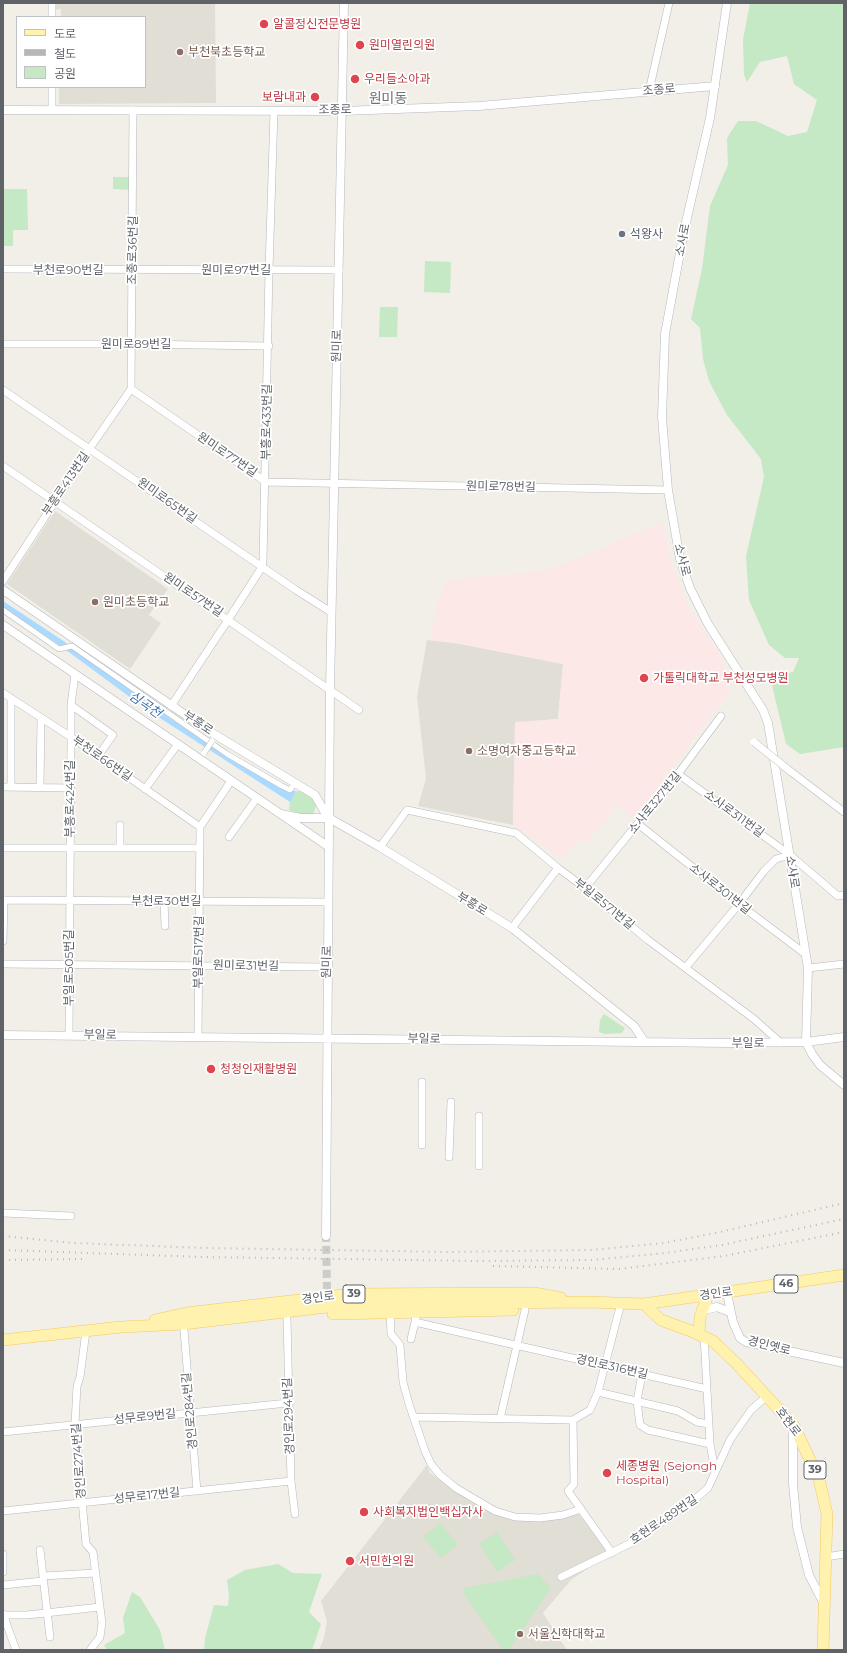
<!DOCTYPE html>
<meta charset="utf-8">
<style>
body{margin:0}
#map{position:relative;width:847px;height:1653px;overflow:hidden;background:#f1efe8;font-family:Montserrat,"Noto Sans KR",sans-serif}
canvas{display:block}
.frame{position:absolute;inset:0;border:4px solid #5f6368;pointer-events:none}
.legend{position:absolute;left:16px;top:16px;width:130px;height:72px;box-sizing:border-box;background:#fff;border:1px solid #bfc1c3;margin:0;padding:5px 7px;list-style:none;font-size:12px;color:#5f6368}
.legend li{display:flex;align-items:center;gap:8px;height:20px}
.legend b{width:20px;border:1px solid #bfc1c3}
</style>
<div id="map">
<canvas width="847" height="1653"></canvas>
<div class="frame"></div>
<ul class="legend">
<li><b style="height:5px;background:#fff2af"></b>도로</li>
<li><b style="height:5px;background:#b6b7b8"></b>철도</li>
<li><b style="height:11px;background:#c5e8c5"></b>공원</li>
</ul>
</div>
<script>
const c = document.querySelector('canvas').getContext('2d');
c.lineJoin = 'round';
function fillPath(path, color) { c.fillStyle = color; c.fill(path, 'evenodd'); }
const shape = rows => new Path2D(rows.map(r => 'M' + r).join(''));
function trace(path, color, width, dash) { c.strokeStyle = color; c.lineWidth = width; c.lineCap = dash ? 'butt' : 'round'; c.setLineDash(dash || []); c.stroke(path); }
function label(font, color, halo, rows, align = 'center') {
  c.font = font + ' Montserrat,"Noto Sans KR",sans-serif'; c.lineWidth = 3.5; c.setLineDash([]); c.textBaseline = 'middle'; c.strokeStyle = halo; c.fillStyle = color; for (const [text, x, y, turn = 0] of rows) {
    c.save(); c.translate(x, y); c.rotate((+turn || 0) * Math.PI / 180); c.textAlign = isNaN(turn) ? turn : align; if (halo) c.strokeText(text, 0, 0); c.fillText(text, 0, 0); c.restore();
  }
}
fillPath(shape([
 [52,3,215,3,216,103,59,104,59,87,145,87,145,17,61,17,61,9,52,10],
 [55,511,168,589,149,615,161,623,130,669,7,584],
 [427,640,455,643,563,664,558,719,515,723,513,825,418,806,426,779,417,697],
 [427,1465,430,1473,476,1505,510,1519,578,1513,609,1554,571,1580,543,1613,567,1650,319,1650,324,1638,327,1621,321,1601]
]), '#e1ded6');
fillPath(shape([
 [662,521,671,563,687,605,722,658,729,692,635,818,617,805,586,844,581,840,560,858,513,825,515,722,558,719,563,664,455,643,430,640,438,601,447,580,549,570,594,552]
]), '#fce8e6');
fillPath(shape([
 [750,3,844,3,844,747,800,754,786,744,770,677,793,672,799,658,785,658,769,645,749,600,746,556,764,477,761,459,727,415,709,381,703,359,700,328,691,319,702,269,710,206,728,165,727,138,738,121,756,121,788,136,807,132,817,100,794,84,787,56,760,62,747,82,744,75,743,40],
 [113,177,133,177,133,190,113,189],
 [3,189,27,189,28,230,13,230,13,246,3,246],
 [425,261,451,262,450,293,424,292],
 [380,307,398,307,397,337,379,337],
 [296,791,299,791,307,794,312,799,316,806,313,814,310,815,302,815,289,810,290,802],
 [604,1014,625,1028,622,1033,605,1034,599,1032,600,1020],
 [440,1523,458,1544,441,1558,423,1537],
 [497,1532,515,1560,497,1572,479,1544],
 [278,1564,293,1573,322,1574,309,1612,321,1624,312,1650,204,1650,205,1638,214,1605,228,1606,229,1595,227,1580,245,1570],
 [538,1574,551,1588,509,1650,503,1650,465,1595,464,1588],
 [132,1592,140,1597,160,1630,165,1650,107,1650,104,1645,125,1633,123,1618]
]), '#c5e8c5');
fillPath(shape([
 [3,601,62,640,134,691,171,719,226,756,282,789,296,791,292,799,290,802,146,709,62,647,3,607]
]), '#aadaff');
trace(shape([
 [322,1301,327,1288,326,1236]
]), '#ccccc8', 8, [8, 4]);
const pedestrian = shape([
 [3,610,59,649,72,646,227,754,282,786,290,790,293,786]
]);
const minor = shape([
 [52,3,52,17],
 [649,91,669,3],
 [52,110,52,87],
 [3,269,339,270],
 [3,344,132,344,269,346],
 [131,389,266,482,668,490],
 [131,389,133,110],
 [3,390,296,590,331,612],
 [3,466,359,710],
 [3,581,90,448,131,389],
 [3,693,71,737,200,827],
 [71,705,113,735,98,756],
 [171,706,228,620,262,567,263,561,269,270,274,111],
 [790,771,844,812],
 [678,774,790,855,838,896,844,895],
 [3,787,70,788],
 [11,787,11,698],
 [40,787,41,718],
 [145,789,178,744],
 [638,824,739,904,804,953],
 [120,825,120,848],
 [229,837,257,798],
 [380,847,407,810,516,833,558,868,585,888,648,940,754,1019,781,1043],
 [3,848,200,848],
 [585,888,678,774,721,716],
 [3,900,328,902],
 [164,901,165,926],
 [512,928,558,868],
 [3,941,4,900],
 [3,964,327,967],
 [686,967,739,904,764,871,776,859,790,855],
 [808,968,844,964],
 [69,1035,71,737,71,705,75,674],
 [198,1037,200,827,231,781],
 [479,1116,479,1166],
 [422,1145,422,1082],
 [449,1157,451,1102],
 [3,1213,71,1216],
 [416,1312,415,1322,707,1389],
 [390,1313,391,1334,400,1345,403,1382,409,1404,425,1451,431,1464,440,1475,456,1488,495,1511,515,1517,540,1518,563,1515,581,1509],
 [287,1319,291,1481,295,1514],
 [184,1330,197,1491],
 [86,1331,80,1377,77,1386,75,1424,86,1544,93,1552,102,1623,100,1637,90,1650],
 [704,1336,710,1444,715,1471],
 [411,1339,415,1322],
 [642,1374,637,1401,640,1425,648,1430,710,1444],
 [598,1392,678,1411,697,1422,709,1424],
 [414,1417,573,1420],
 [500,1419,525,1310],
 [3,1432,288,1403],
 [3,1511,291,1481],
 [40,1550,50,1637],
 [612,1553,568,1491,574,1484,573,1420,590,1410,598,1392,621,1303],
 [826,1557,844,1554],
 [3,1572,3,1554],
 [43,1576,95,1573],
 [561,1577,631,1543,694,1500,708,1488,730,1440,751,1410,767,1396],
 [3,1585,43,1581],
 [3,1614,16,1650],
 [3,1615,27,1615,100,1607]
]);
const tertiary = shape([
 [727,3,710,118,684,231,665,334,662,417,668,490,680,559,690,588,708,624,763,710,768,723,808,968,806,1042,812,1054,820,1065,844,1085],
 [3,110,342,111,479,106,715,86],
 [3,590,209,731,315,795,328,818],
 [3,625,329,847],
 [281,814,301,818,329,818,380,847,512,928,634,1026,644,1041],
 [3,1035,730,1043,806,1042,844,1037],
 [326,1236,330,689,344,3],
 [727,1293,733,1322,740,1338,746,1342,844,1363],
 [701,1311,717,1307,730,1312],
 [794,1426,793,1435,793,1484,797,1527,809,1575,824,1604]
]);
const primary = shape([
 [644,1304,661,1320,691,1331,713,1341,737,1364,794,1426,819,1479,827,1514,823,1650],
 [333,1314,513,1310],
 [155,1320,186,1313,352,1294,534,1293,561,1298],
 [699,1334,700,1317,708,1295],
 [3,1340,121,1327,183,1324,327,1307,372,1304,588,1302,644,1304,844,1275]
]);
trace(pedestrian, '#b5b8bc', 6);
trace(minor, '#b5b8bc', 8);
trace(tertiary, '#b5b8bc', 9);
trace(primary, '#f2c960', 12);
trace(pedestrian, '#fff', 5);
trace(minor, '#fff', 7);
trace(tertiary, '#fff', 8);
trace(primary, '#fff2af', 11);
trace(shape([
 [3,1236,74,1243,205,1248,447,1252,592,1250,664,1243,720,1232,844,1203],
 [3,1250,204,1257,479,1261,592,1260,665,1253,722,1245,844,1219],
 [3,1260,85,1259],
 [493,1266,619,1269,724,1256,844,1232]
]), '#b6b7b8', 2, [1, 5]);
const pedestrianBridge = shape([
 [204,753,212,741]
]);
const minorBridge = shape([
 [754,742,790,771]
]);
trace(pedestrianBridge, '#b5b8bc', 6, []);
trace(minorBridge, '#b5b8bc', 8, []);
trace(pedestrianBridge, '#fff', 5);
trace(minorBridge, '#fff', 7);
for (const [x, y, r, color] of [
 [264,24,5,"#e0444e"],
 [360,45,5,"#e0444e"],
 [180,52,4,"#8d6e63"],
 [355,79,5,"#e0444e"],
 [315,97,5,"#e0444e"],
 [622,234,4,"#6b7280"],
 [95,602,4,"#8d6e63"],
 [644,678,5,"#e0444e"],
 [469,751,4,"#8d6e63"],
 [211,1069,5,"#e0444e"],
 [607,1473,5,"#e0444e"],
 [364,1512,5,"#e0444e"],
 [350,1561,5,"#e0444e"],
 [520,1634,4,"#8d6e63"]
]) { const dot = new Path2D(); dot.arc(x, y, r, 0, 2 * Math.PI); c.fillStyle = color; c.fill(dot); trace(dot, '#fff', 1.5); }
for (const [x, y, w] of [
 [786,1284,24],
 [354,1294,22],
 [815,1470,22]
]) { const box = new Path2D(); box.roundRect(x - w / 2, y - 9, w, 18, 3); c.fillStyle = '#fff'; c.fill(box); trace(box, '#5f6368', 1); }
label('bold 11px', '#5f6368', null, [
 ["46",786,1284],
 ["39",354,1294],
 ["39",815,1470]
]);
label('12px', '#be3a42', '#fff', [
 ["알콜정신전문병원",273,24],
 ["원미열린의원",369,45],
 ["우리들소아과",364,79],
 ["보람내과",306,97,"right"],
 ["가톨릭대학교 부천성모병원",653,678],
 ["청청인재활병원",220,1069],
 ["세종병원 (Sejongh",616,1466],
 ["Hospital)",616,1480],
 ["사회복지법인백십자사",373,1512],
 ["서민한의원",359,1561]
], 'left');
label('12px', '#785e54', '#fff', [
 ["부천북초등학교",188,52],
 ["원미초등학교",103,602],
 ["소명여자중고등학교",477,751],
 ["서울신학대학교",528,1634]
], 'left');
label('12px', '#5f6368', '#fff', [
 ["조종로",659,90,-5],
 ["조종로",335,110,-1],
 ["소사로",683,240,-79],
 ["조종로36번길",133,250,-89],
 ["부천로90번길",68,270],
 ["원미로97번길",236,270],
 ["원미로89번길",136,344],
 ["원미로",337,346,-89],
 ["부흥로433번길",267,422,-89],
 ["원미로77번길",227,455,34],
 ["부흥로413번길",66,484,-56],
 ["원미로78번길",501,487,1],
 ["원미로65번길",167,501,35],
 ["소사로",682,560,76],
 ["원미로57번길",193,595,34],
 ["부흥로",198,723,34],
 ["부천로66번길",102,759,35],
 ["부흥로424번길",70,799,-90],
 ["소사로327번길",655,803,-51],
 ["소사로311번길",734,814,36],
 ["소사로",792,872,81],
 ["소사로301번길",720,889,38],
 ["부천로30번길",166,901],
 ["부흥로",472,904,32],
 ["부일로571번길",604,904,39],
 ["부일로517번길",199,952,-89],
 ["원미로",327,962,-89],
 ["원미로31번길",246,966,1],
 ["부일로505번길",69,968,-90],
 ["부일로",100,1035,1],
 ["부일로",424,1039,1],
 ["부일로",748,1043],
 ["경인로",716,1294,-8],
 ["경인로",318,1298,-7],
 ["경인옛로",769,1346,14],
 ["경인로316번길",612,1367,13],
 ["경인로284번길",190,1411,-95],
 ["경인로294번길",289,1416,-92],
 ["성무로9번길",145,1417,-6],
 ["호현로",788,1422,53],
 ["경인로274번길",79,1461,-94],
 ["성무로17번길",147,1496,-6],
 ["호현로489번길",664,1520,-34]
]);
label('12px', '#5b616d', '#fff', [
 ["석왕사",630,234]
], 'left');
label('italic 13px', '#4174aa', '#fff', [
 ["심곡천",145,705,35]
]);
label('14px', '#70757a', '#fff', [
 ["원미동",388,99]
]);
</script>
